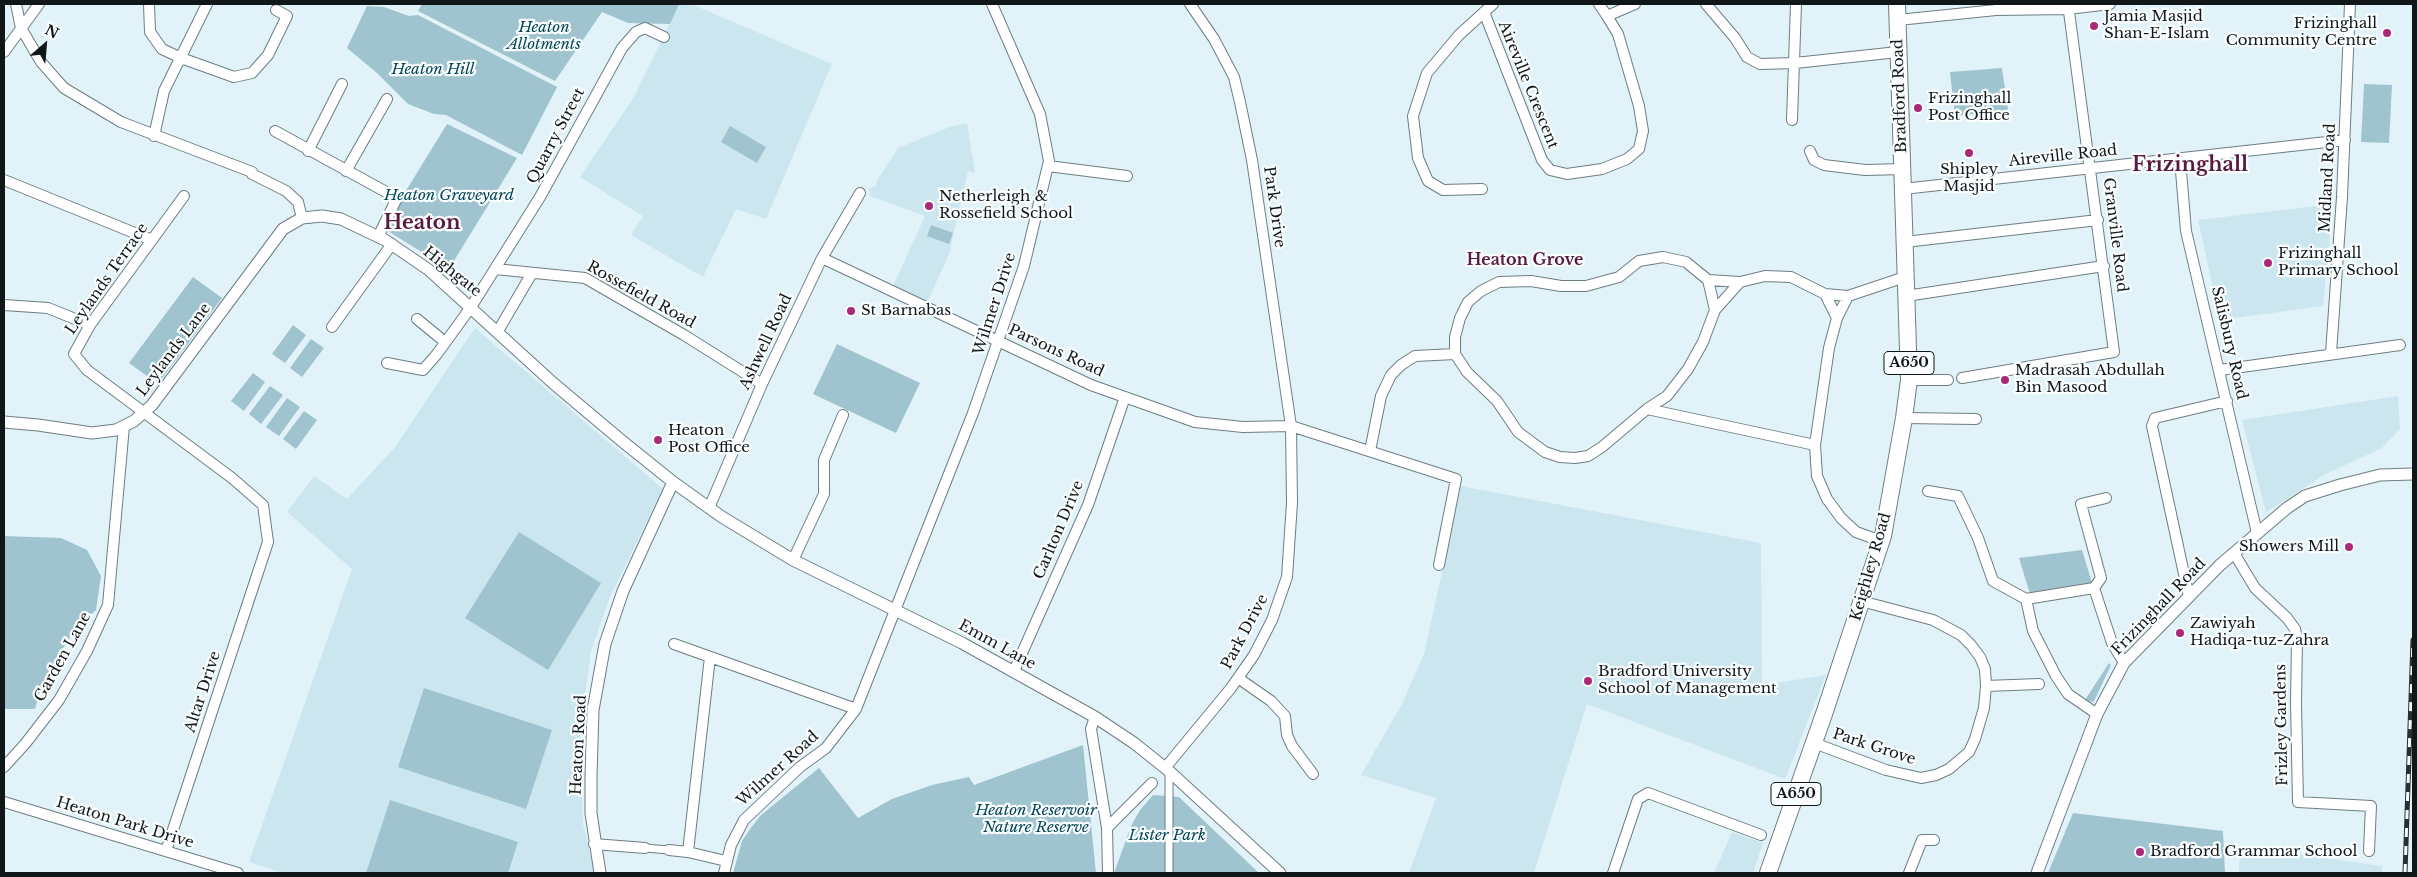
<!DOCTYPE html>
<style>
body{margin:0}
#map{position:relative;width:2417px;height:877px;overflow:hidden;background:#e1f3f9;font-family:"Libre Baskerville",serif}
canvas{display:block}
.frame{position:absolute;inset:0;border:5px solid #111719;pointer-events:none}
.north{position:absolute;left:20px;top:20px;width:50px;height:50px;-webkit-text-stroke:4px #fafdfe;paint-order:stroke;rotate:27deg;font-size:14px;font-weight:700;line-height:20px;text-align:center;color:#111719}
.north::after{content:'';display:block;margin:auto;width:18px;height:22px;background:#111719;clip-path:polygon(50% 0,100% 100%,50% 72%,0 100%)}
</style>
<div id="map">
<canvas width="2417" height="877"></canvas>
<div class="frame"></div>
<div class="north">N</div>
</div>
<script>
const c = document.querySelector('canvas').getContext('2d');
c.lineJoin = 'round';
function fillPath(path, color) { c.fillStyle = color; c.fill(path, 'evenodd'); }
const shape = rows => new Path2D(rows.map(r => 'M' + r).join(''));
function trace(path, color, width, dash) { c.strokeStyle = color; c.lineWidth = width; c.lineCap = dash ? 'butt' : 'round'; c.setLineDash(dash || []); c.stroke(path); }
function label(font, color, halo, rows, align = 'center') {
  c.font = font + ' "Libre Baskerville",serif'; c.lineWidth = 4.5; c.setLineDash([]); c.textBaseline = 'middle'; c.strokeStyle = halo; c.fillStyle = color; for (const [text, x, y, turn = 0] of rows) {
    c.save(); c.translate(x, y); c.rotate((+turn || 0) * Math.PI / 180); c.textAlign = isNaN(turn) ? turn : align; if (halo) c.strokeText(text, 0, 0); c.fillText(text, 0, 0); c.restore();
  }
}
fillPath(shape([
 [679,4,691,4,832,64,766,219,736,209,703,277,631,235,643,216,580,177,634,97],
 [967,123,975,173,968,171,949,254,927,303,892,288,925,216,870,196,869,189,877,185,876,182,898,148,952,126],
 [2333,204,2323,306,2220,320,2198,220],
 [475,328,663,489,610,597,591,651,580,735,583,824,595,873,283,873,249,862,352,569,287,512,314,476,347,499,395,447],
 [2398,396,2400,429,2382,448,2326,474,2266,512,2242,420],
 [1461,486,1761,543,1762,685,1826,675,1785,779,1587,704,1534,873,1409,873,1436,798,1361,775,1402,704,1424,654],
 [1732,832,1763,843,1753,873,1714,873],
 [2240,846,2382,866,2382,873,2239,873]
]), '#cce6f0');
fillPath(shape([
 [422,4,679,4,670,24,628,23,602,12,555,81,418,11],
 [367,6,384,7,409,16,418,15,557,87,522,155,446,115,434,114,408,104,377,73,347,48],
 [2002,68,2008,110,1955,116,1950,72],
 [2364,84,2392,85,2389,143,2361,142],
 [447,124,517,158,449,269,383,228],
 [730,126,766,147,757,163,721,142],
 [931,225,953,233,949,244,927,236],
 [193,277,222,298,158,384,129,363],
 [293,325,306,335,285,363,272,354],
 [311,339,324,348,302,377,290,368],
 [837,344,920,383,896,433,813,394],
 [253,373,265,382,244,411,231,401],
 [270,386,283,395,261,424,249,414],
 [287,398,300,407,279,436,266,427],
 [304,411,317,420,296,449,283,439],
 [519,532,601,583,548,670,465,618],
 [4,536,61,538,87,550,101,576,96,610,74,630,42,684,35,709,4,709],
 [2082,550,2092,583,2030,594,2019,558],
 [2109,663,2111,665,2095,699,2093,702,2085,700],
 [424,688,552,730,526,809,398,767],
 [1083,745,1096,873,733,873,742,841,750,829,761,815,819,768,858,818,892,799,932,785,969,777,974,785],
 [1153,795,1179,797,1259,873,1114,873,1131,826,1140,810],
 [390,800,518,842,508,873,366,873],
 [2073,813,2223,831,2225,873,2048,873]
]), '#a0c3d0');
const pedestrian = shape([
 [1169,772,1169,873],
 [645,848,669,850]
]);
const minor = shape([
 [16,4,21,28,41,62,64,88,121,122,252,172,252,174,286,191,298,202,302,218],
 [149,4,150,32,162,49,181,58,234,77,252,73,268,55,287,16,276,10],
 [1599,4,1607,16,1635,4],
 [1706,4,1735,38,1747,57,1760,64,1795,63,1898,52],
 [1484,12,1542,160,1550,170,1567,174,1602,169,1627,159,1639,149,1643,131,1639,106,1618,34,1607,16],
 [1898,20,1996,10,2068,9,2110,4],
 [4,52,39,4],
 [1792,120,1796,4],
 [275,131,397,198,378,237],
 [154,136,164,91,207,4],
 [308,151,342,84],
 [1810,151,1814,160,1824,165,1865,170,1903,169],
 [2180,159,2186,231,2257,533],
 [1048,166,1127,176],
 [346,171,387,99],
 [4,180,152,240],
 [1482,189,1443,190,1428,181,1418,158,1413,116,1427,73,1459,35,1493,4],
 [1903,189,2345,140],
 [1905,242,2098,220],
 [822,258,1091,385,1195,422,1243,427,1291,426,1456,479,1439,565],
 [495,269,585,278,684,335,762,384],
 [1708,280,1740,282,1765,276,1791,277,1825,294,1848,296,1905,277],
 [1825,294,1837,318,1829,348,1815,445,1817,476,1827,499,1841,518,1856,532,1881,541],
 [1906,296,2104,266],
 [4,305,48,308,90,325],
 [1715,310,1740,282],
 [1837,318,1848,296],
 [417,319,445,342],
 [332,327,392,244],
 [498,331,532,273],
 [2331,353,2342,197,2350,4],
 [387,363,423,370,437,354,471,307,540,197,622,48,636,32,645,28,664,37],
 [2220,370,2400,345],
 [1962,378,2114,352,2068,4],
 [1909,380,1948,380],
 [1647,409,1815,445],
 [1904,418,1976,419],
 [1370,451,1381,396,1391,375,1401,365,1415,356,1455,354,1455,337,1460,318,1468,302,1481,291,1499,282,1531,281,1561,286,1586,286,1619,277,1639,261,1663,257,1686,262,1708,280,1715,310,1703,342,1688,369,1667,396,1647,409,1602,447,1588,456,1575,458,1560,457,1545,452,1518,432,1497,401,1467,372,1455,354],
 [1928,491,1958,496,1978,538,1993,581,2026,599],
 [2106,498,2081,504,2101,578,2094,588,2112,643,2124,663],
 [709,508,762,384,822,258,860,193],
 [2234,553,2255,588,2287,618,2295,629,2297,639,2296,703,2298,802,2371,806,2369,851],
 [793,560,824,494,824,460,843,415],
 [2189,597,2152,426,2155,418,2227,401],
 [2026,599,2033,631,2056,676,2068,694,2097,714],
 [2026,599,2094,588],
 [674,644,856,709],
 [1014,671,1088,505,1125,397],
 [1238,678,1271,701,1285,716,1287,735,1292,746,1313,774],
 [1986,686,2039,684],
 [1095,717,1091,729,1107,828,1108,873],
 [1814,743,1886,770,1921,778,1936,775,1949,769,1969,752,1975,739,1984,708,1986,686,1985,669,1980,657,1971,645,1961,635,1933,620,1861,601],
 [4,767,25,744,59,700,87,651,108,605,124,426],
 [1165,768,1231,688,1254,655,1272,620,1287,577,1292,503,1291,426,1252,160,1240,102,1234,77,1214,39,1190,4],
 [4,802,238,873],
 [1107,828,1152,783],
 [594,844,645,848],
 [669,850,688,852,726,861],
 [166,851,268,542,263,505,232,478,87,370,74,354,90,325,184,196],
 [688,852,710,657],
 [724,873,731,845,744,820,800,767,826,748,856,709,973,413,1024,266,1049,161,1040,114,992,4],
 [1613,873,1638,799,1648,793,1761,835],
 [1909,873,1922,840,1934,840]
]);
const tertiary = shape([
 [4,422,38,425,92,433,116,430,134,421,152,405,283,229,302,218,322,216,341,219,385,240,429,270,553,383,622,441,673,482,722,517,793,560,962,643,1095,717,1134,743,1169,771,1280,873],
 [600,873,591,813,591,776,593,710,605,644,623,591,673,482],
 [2037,873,2097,714,2124,663,2220,565,2287,508,2305,496,2340,485,2380,475,2413,474]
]);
const trunk = shape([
 [1768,873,1824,714,1883,536,1904,418,1909,380,1897,4]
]);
trace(pedestrian, '#6e7d83', 9);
trace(minor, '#6e7d83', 12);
trace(tertiary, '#6e7d83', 13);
trace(trunk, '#6e7d83', 18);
trace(pedestrian, '#fff', 7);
trace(minor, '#fff', 10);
trace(tertiary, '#fff', 11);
trace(trunk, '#fff', 16);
const rail = shape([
 [2405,873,2413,640]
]);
trace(rail, '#282f32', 5);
trace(rail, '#fafdfe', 3, [9]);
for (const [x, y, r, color] of [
 [2094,26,5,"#a92977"],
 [2387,33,5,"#a92977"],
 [1918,108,5,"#a92977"],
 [1969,153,5,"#a92977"],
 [929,206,5,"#a92977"],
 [2268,263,5,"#a92977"],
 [851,311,5,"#a92977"],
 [2005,380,5,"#a92977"],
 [658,440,5,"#a92977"],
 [2349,547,5,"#a92977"],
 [2180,633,5,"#a92977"],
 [1588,681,5,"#a92977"],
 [2140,852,5,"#a92977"]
]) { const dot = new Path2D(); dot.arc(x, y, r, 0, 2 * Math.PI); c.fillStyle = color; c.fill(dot); trace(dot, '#fafdfe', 2); }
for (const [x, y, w] of [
 [1909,363,50],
 [1796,794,50]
]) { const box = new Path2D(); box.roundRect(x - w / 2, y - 11.5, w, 23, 4); c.fillStyle = '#fafdfe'; c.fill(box); trace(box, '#111719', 1); }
label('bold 14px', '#111719', null, [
 ["A650",1909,363],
 ["A650",1796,794]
]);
label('15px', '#111719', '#fafdfe', [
 ["Jamia Masjid",2104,17],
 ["Shan-E-Islam",2104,34],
 ["Frizinghall",2377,24,"right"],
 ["Community Centre",2377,41,"right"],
 ["Frizinghall",1928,99],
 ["Post Office",1928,116],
 ["Shipley",1969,170,"center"],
 ["Masjid",1969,187,"center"],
 ["Netherleigh &",939,197],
 ["Rossefield School",939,214],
 ["Frizinghall",2278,254],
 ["Primary School",2278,271],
 ["St Barnabas",861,311],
 ["Madrasah Abdullah",2015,371],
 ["Bin Masood",2015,388],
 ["Heaton",668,431],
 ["Post Office",668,448],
 ["Showers Mill",2339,547,"right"],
 ["Zawiyah",2190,624],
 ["Hadiqa-tuz-Zahra",2190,641],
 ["Bradford University",1598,672],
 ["School of Management",1598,689],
 ["Bradford Grammar School",2150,852]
], 'left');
label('italic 15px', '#024557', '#fafdfe', [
 ["Heaton",544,28],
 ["Allotments",544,45],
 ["Heaton Hill",433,70],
 ["Heaton Graveyard",449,196],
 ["Heaton Reservoir",1036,811],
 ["Nature Reserve",1036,828],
 ["Lister Park",1167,836]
]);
label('15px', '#111719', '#fafdfe', [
 ["Aireville Crescent",1528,85,68],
 ["Bradford Road",1900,96,-92],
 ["Quarry Street",556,136,-62],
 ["Aireville Road",2063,156,-6],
 ["Midland Road",2328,178,-87],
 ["Park Drive",1274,207,82],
 ["Granville Road",2115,235,83],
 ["Highgate",452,272,39],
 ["Leylands Terrace",107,279,-55],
 ["Rossefield Road",641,295,29],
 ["Wilmer Drive",995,304,-72],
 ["Ashwell Road",766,342,-65],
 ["Salisbury Road",2229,343,77],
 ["Leylands Lane",174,350,-53],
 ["Parsons Road",1056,351,25],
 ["Carlton Drive",1059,530,-67],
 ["Keighley Road",1871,567,-74],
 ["Frizinghall Road",2159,607,-46],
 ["Park Drive",1245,632,-62],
 ["Emm Lane",997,645,29],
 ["Garden Lane",63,657,-61],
 ["Altar Drive",203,692,-72],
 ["Frizley Gardens",2282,725,-91],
 ["Heaton Road",579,745,-87],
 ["Park Grove",1874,747,18],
 ["Wilmer Road",778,769,-42],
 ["Heaton Park Drive",125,823,17]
]);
label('bold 16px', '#581a3e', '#fafdfe', [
 ["Heaton Grove",1525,260]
]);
label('bold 20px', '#581a3e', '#fafdfe', [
 ["Frizinghall",2190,165],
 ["Heaton",422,223]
]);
</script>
